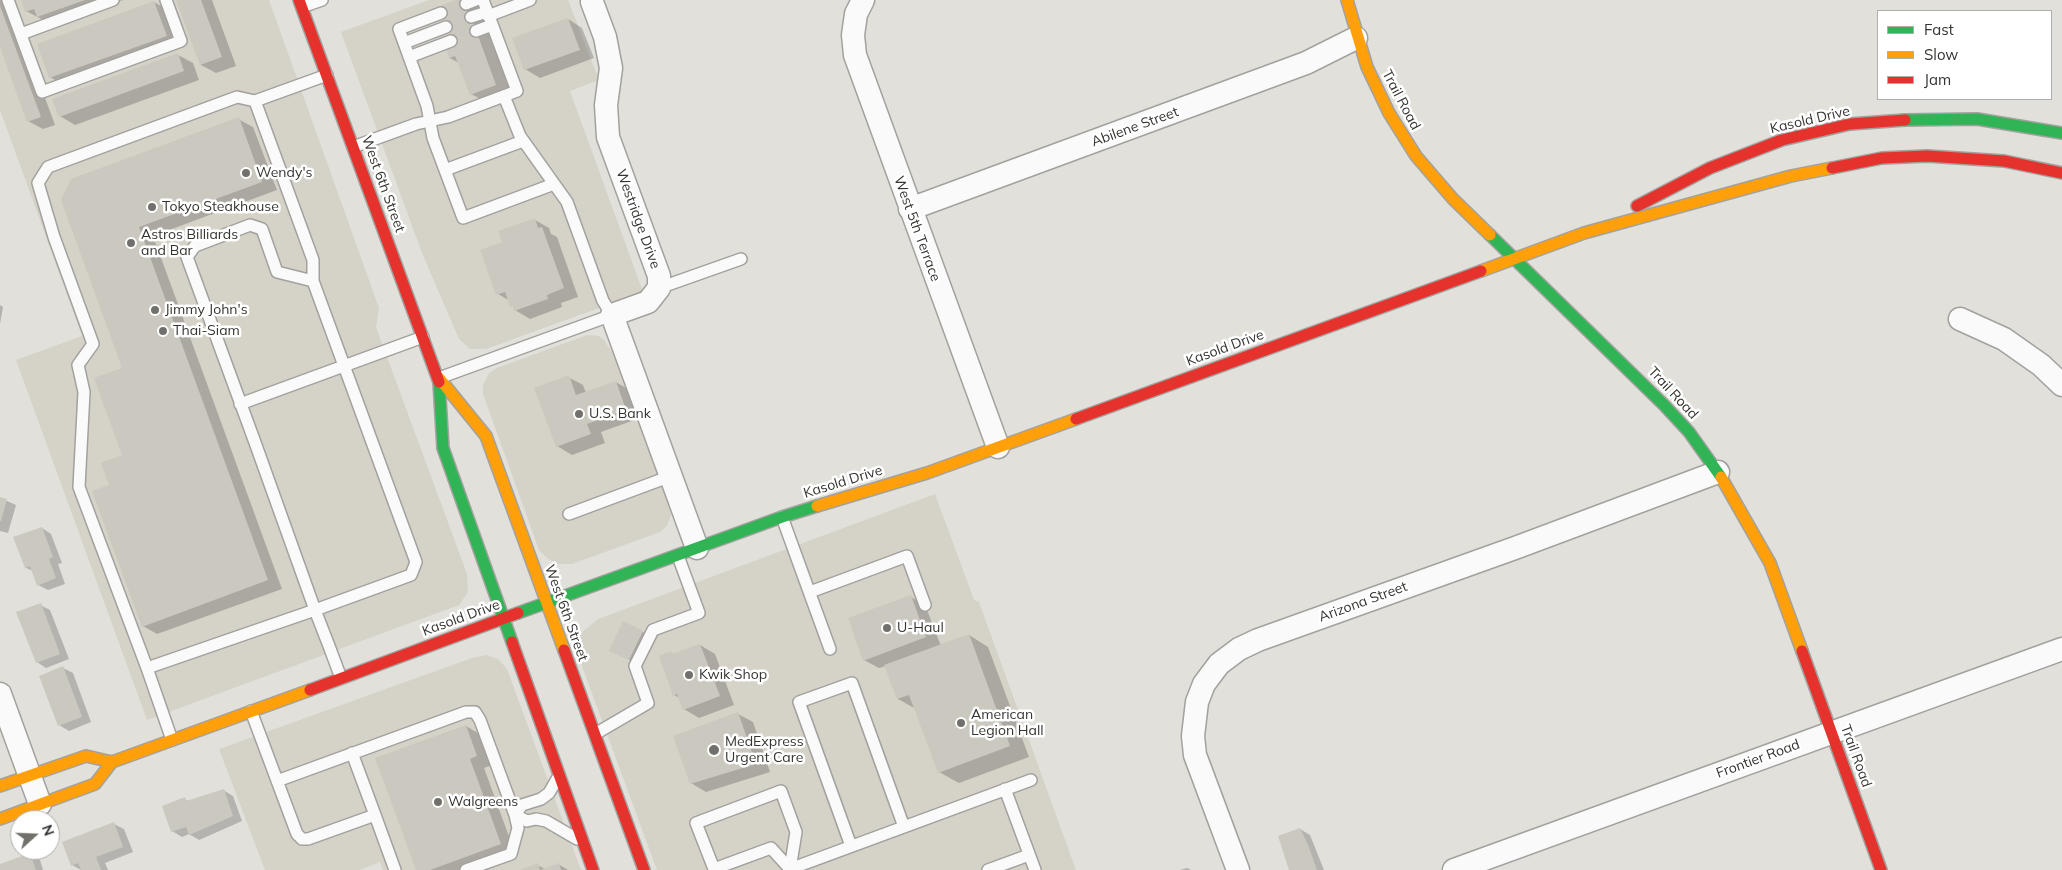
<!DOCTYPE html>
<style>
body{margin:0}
#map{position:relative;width:2062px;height:870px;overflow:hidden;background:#e1e0db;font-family:Mulish,sans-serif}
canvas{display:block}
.legend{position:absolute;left:1877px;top:10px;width:175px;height:90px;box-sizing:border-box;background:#fff;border:1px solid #aeaead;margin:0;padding:6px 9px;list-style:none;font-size:15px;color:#343431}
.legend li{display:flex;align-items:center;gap:10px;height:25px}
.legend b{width:25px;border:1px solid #aeaead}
.north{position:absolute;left:10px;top:810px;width:50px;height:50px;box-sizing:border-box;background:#fff;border:1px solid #aeaead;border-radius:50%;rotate:70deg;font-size:14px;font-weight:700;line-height:20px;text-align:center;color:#343431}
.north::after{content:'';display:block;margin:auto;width:18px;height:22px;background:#71706c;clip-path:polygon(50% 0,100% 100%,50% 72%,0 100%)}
</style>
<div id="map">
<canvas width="2062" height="870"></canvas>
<ul class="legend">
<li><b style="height:6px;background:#30b455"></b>Fast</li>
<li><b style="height:6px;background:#ff9f0a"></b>Slow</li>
<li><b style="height:6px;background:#e5322d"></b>Jam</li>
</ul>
<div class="north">N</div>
</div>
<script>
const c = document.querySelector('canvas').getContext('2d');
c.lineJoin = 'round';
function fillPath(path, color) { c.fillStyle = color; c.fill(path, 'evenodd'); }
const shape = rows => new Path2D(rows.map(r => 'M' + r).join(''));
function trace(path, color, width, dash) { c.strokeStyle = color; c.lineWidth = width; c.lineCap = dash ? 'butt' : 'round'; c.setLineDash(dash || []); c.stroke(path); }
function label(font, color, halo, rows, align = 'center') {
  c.font = font + ' Mulish,sans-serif'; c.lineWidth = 5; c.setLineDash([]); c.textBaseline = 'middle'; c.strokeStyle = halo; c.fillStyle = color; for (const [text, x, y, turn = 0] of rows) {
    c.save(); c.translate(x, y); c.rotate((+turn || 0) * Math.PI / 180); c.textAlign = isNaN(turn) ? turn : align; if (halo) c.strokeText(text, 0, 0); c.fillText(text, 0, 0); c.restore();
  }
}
fillPath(shape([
 [0,0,269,0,379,308,376,327,467,574,468,592,459,605,147,720,16,360,82,336,0,110],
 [429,0,568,0,599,80,570,91,643,292,486,349,470,349,459,339,422,253,341,32],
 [587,335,599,336,604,340,614,355,670,506,671,515,667,526,660,532,572,564,558,564,547,558,539,550,483,394,483,385,489,373,497,368],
 [935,494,974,600,979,602,1076,870,657,870,579,658,578,641,581,633,598,619],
 [486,655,498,659,507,669,581,870,383,870,380,862,360,870,265,870,219,749,472,658]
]), '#d5d2c8');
fillPath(shape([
 [0,0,9,0,55,125,43,129,28,121,0,43],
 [22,0,123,0,53,25,26,11],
 [177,0,212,0,236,66,216,73,201,65],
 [460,0,466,0,479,7,511,93,486,102,471,94,459,63,450,58],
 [154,2,169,11,181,44,65,86,50,77],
 [568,19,582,28,594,58,540,78,525,69],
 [178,55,193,63,199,80,75,125,60,116],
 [238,119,253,127,277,190,153,236,282,589,157,634,143,626,110,486,124,456,123,368,72,180],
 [535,220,549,228,551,234,557,237,578,297,561,303,562,307,530,319,515,310,510,301,498,294,503,243],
 [0,305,3,307,0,324],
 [568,377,583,385,586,393,616,382,631,391,640,418,601,432,605,443,572,455,557,446],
 [0,498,16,505,8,533,0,531],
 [42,528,51,534,62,563,58,564,65,584,48,590,38,585,33,571,26,568,15,538],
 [911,597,925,605,941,646,969,635,988,647,1029,757,959,783,939,772,916,709,898,699,886,666,879,668,864,660],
 [40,605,50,610,69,659,46,668,37,662],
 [624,623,647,634,634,662,615,653],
 [700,645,715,654,734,705,699,718,684,709,680,698,674,695,671,653,674,655],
 [63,668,73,673,91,722,69,731,59,725],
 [738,714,753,722,770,772,706,792,691,783],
 [466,726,481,735,492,765,484,768,515,853,467,870,417,870],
 [223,790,233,796,242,821,199,840,189,834,182,837,172,831,184,799,189,801],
 [114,824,124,829,133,852,105,863,108,870,81,870,72,865],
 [1300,829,1310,835,1324,870,1290,870],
 [30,855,40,860,43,870,0,870,0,866],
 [558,864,568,870,523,870,537,865,545,869],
 [1187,868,1191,870,1180,870]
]), '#0003');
fillPath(shape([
 [21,0,85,0,37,17,34,9,25,12],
 [176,0,201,0,222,57,200,65],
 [456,0,465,0,496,85,470,95,455,56,449,58,446,49,453,46,438,7],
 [154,1,167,36,49,78,37,44],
 [0,6,41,117,27,122,0,47],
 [568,18,580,50,524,70,512,38],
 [178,53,184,71,59,117,52,99],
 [239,117,262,182,139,227,268,580,142,627,92,491,109,485,101,463,122,455,94,378,122,368,61,200,71,179],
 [535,218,538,228,542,227,564,288,547,295,548,299,514,311,513,306,510,307,505,292,496,295,480,250,502,242,498,231],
 [569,375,576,395,616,381,626,410,587,424,591,434,556,447,534,388],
 [0,497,7,499,1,521,0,521],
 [42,527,53,557,49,559,56,578,37,586,30,566,25,568,13,537],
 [911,595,926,637,863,661,848,618],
 [41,603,60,654,36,663,16,612],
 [623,621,643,631,629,660,609,651],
 [969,634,1010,746,938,773,909,695,897,699,884,665],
 [700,644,720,696,683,710,677,694,673,696,659,656,671,651,672,654],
 [63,666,82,717,58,726,39,676],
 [738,712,756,764,690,784,673,736],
 [466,725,477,756,470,759,501,844,430,870,416,870,375,758],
 [224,789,233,816,189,835,186,827,171,832,162,806,185,797,186,801],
 [114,822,123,847,96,857,101,870,81,870,78,863,71,866,62,842],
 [1300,828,1308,845,1317,870,1289,870,1278,836],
 [30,853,36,870,0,870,0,864],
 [538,863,540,870,520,870],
 [559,863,561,870,540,870]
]), '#cac8bf');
const lane = shape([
 [8,0,42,92,181,41,166,0],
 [466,4,476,0],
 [302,7,322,0],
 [441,13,399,29,427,106,433,138,463,218,554,184],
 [488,16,530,0],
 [471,17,487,12],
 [476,31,492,25],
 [21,34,113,0],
 [404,43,446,27],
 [409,57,451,41],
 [255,101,237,97,48,167,38,183,54,237,93,344,78,365,84,392,79,487,147,668,315,610,411,575,416,562,313,281,277,272,262,229,250,225,195,246,187,257,257,448,315,610,329,646,341,678],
 [353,147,416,124,448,117,517,91,483,0],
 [445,170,523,141],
 [313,281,313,260,255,101,327,75],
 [659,288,741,259],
 [439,378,612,315,603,301,567,202,520,136,504,96],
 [240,404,423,337],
 [569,514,671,476],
 [782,517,830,649],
 [810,592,907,556,925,605],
 [147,668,172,740],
 [251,711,297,834,302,839,308,839,375,815,352,753],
 [595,734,648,703,635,666,653,630,699,613,678,556],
 [277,781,466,712,475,712,480,720,515,815,518,828,511,854,466,870],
 [1005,789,1035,870],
 [375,815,395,870],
 [515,815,527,821,536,819,546,821,577,839],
 [515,815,522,805,541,799,549,793,557,779],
 [851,846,799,702,852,683,904,827],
 [790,869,1031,780],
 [790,870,790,869,796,832,781,791,696,823,714,869,771,848,790,869],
 [988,870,1029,855]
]);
const street = shape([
 [863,0,856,14,853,35,855,55,998,447],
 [592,2,605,37,611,68,606,105,608,137,659,276,659,288,648,302,612,315,697,548],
 [910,209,1306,63,1356,38],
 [1960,319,2004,339,2041,365,2062,385],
 [0,694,40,804],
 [1238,870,1195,755,1193,736,1197,702,1204,684,1219,664,1239,649,1258,640,1515,548,1718,472],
 [1454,870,2062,649]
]);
const fast = shape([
 [1905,120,1977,119,2062,133],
 [1490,235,1664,405,1689,432,1721,477],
 [439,382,443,448,512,642],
 [518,613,782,517,817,506]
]);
const slow = shape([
 [1347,0,1367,67,1389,113,1416,156,1453,199,1490,235],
 [1481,271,1584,233,1791,176,1832,168],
 [439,378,486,436,564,650],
 [1721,477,1770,563,1802,651],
 [817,506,927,473,1076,419],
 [0,786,86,756,112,762,310,690],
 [0,819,95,784,112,762]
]);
const jam = shape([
 [299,0,439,382],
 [1832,168,1882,158,1927,156,2004,161,2062,173],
 [1637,206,1710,168,1782,140,1850,124,1905,120],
 [1076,419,1481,271],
 [512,642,593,870],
 [564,650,644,870],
 [1802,651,1881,870],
 [310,690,518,613]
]);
trace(lane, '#a2a19e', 14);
trace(street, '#a2a19e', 25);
trace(fast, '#a2a19e', 14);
trace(slow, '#a2a19e', 14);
trace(jam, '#a2a19e', 14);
trace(lane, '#fafafa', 11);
trace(street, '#fafafa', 22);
trace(fast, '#30b455', 11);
trace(slow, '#ff9f0a', 11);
trace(jam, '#e5322d', 11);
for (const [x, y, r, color] of [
 [246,173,5,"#71706c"],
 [152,207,5,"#71706c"],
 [131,243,5,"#71706c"],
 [155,310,5,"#71706c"],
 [163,331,5,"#71706c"],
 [579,414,5,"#71706c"],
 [887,628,5,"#71706c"],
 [689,675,5,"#71706c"],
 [961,723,5,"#71706c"],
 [714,750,6,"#71706c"],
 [438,802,5,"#71706c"]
]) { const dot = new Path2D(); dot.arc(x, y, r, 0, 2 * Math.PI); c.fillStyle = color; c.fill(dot); trace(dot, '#fff', 2); }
label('14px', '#343431', '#fff', [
 ["Trail Road",1401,100,62],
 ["Kasold Drive",1810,120,-13],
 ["Abilene Street",1135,127,-20],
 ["West 6th Street",383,184,70],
 ["Westridge Drive",638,219,70],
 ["West 5th Terrace",917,229,70],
 ["Kasold Drive",1225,348,-20],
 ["Trail Road",1673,393,47],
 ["Kasold Drive",843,482,-17],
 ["Arizona Street",1363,602,-20],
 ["West 6th Street",566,613,70],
 ["Kasold Drive",461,618,-20],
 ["Trail Road",1856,756,70],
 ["Frontier Road",1758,759,-20]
]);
label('14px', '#343431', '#fff', [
 ["Wendy's",256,173],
 ["Tokyo Steakhouse",162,207],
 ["Astros Billiards",141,235],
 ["and Bar",141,251],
 ["Jimmy John's",165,310],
 ["Thai-Siam",173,331],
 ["U.S. Bank",589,414],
 ["U-Haul",897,628],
 ["Kwik Shop",699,675],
 ["American",971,715],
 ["Legion Hall",971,731],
 ["MedExpress",725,742],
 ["Urgent Care",725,758],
 ["Walgreens",448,802]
], 'left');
</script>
